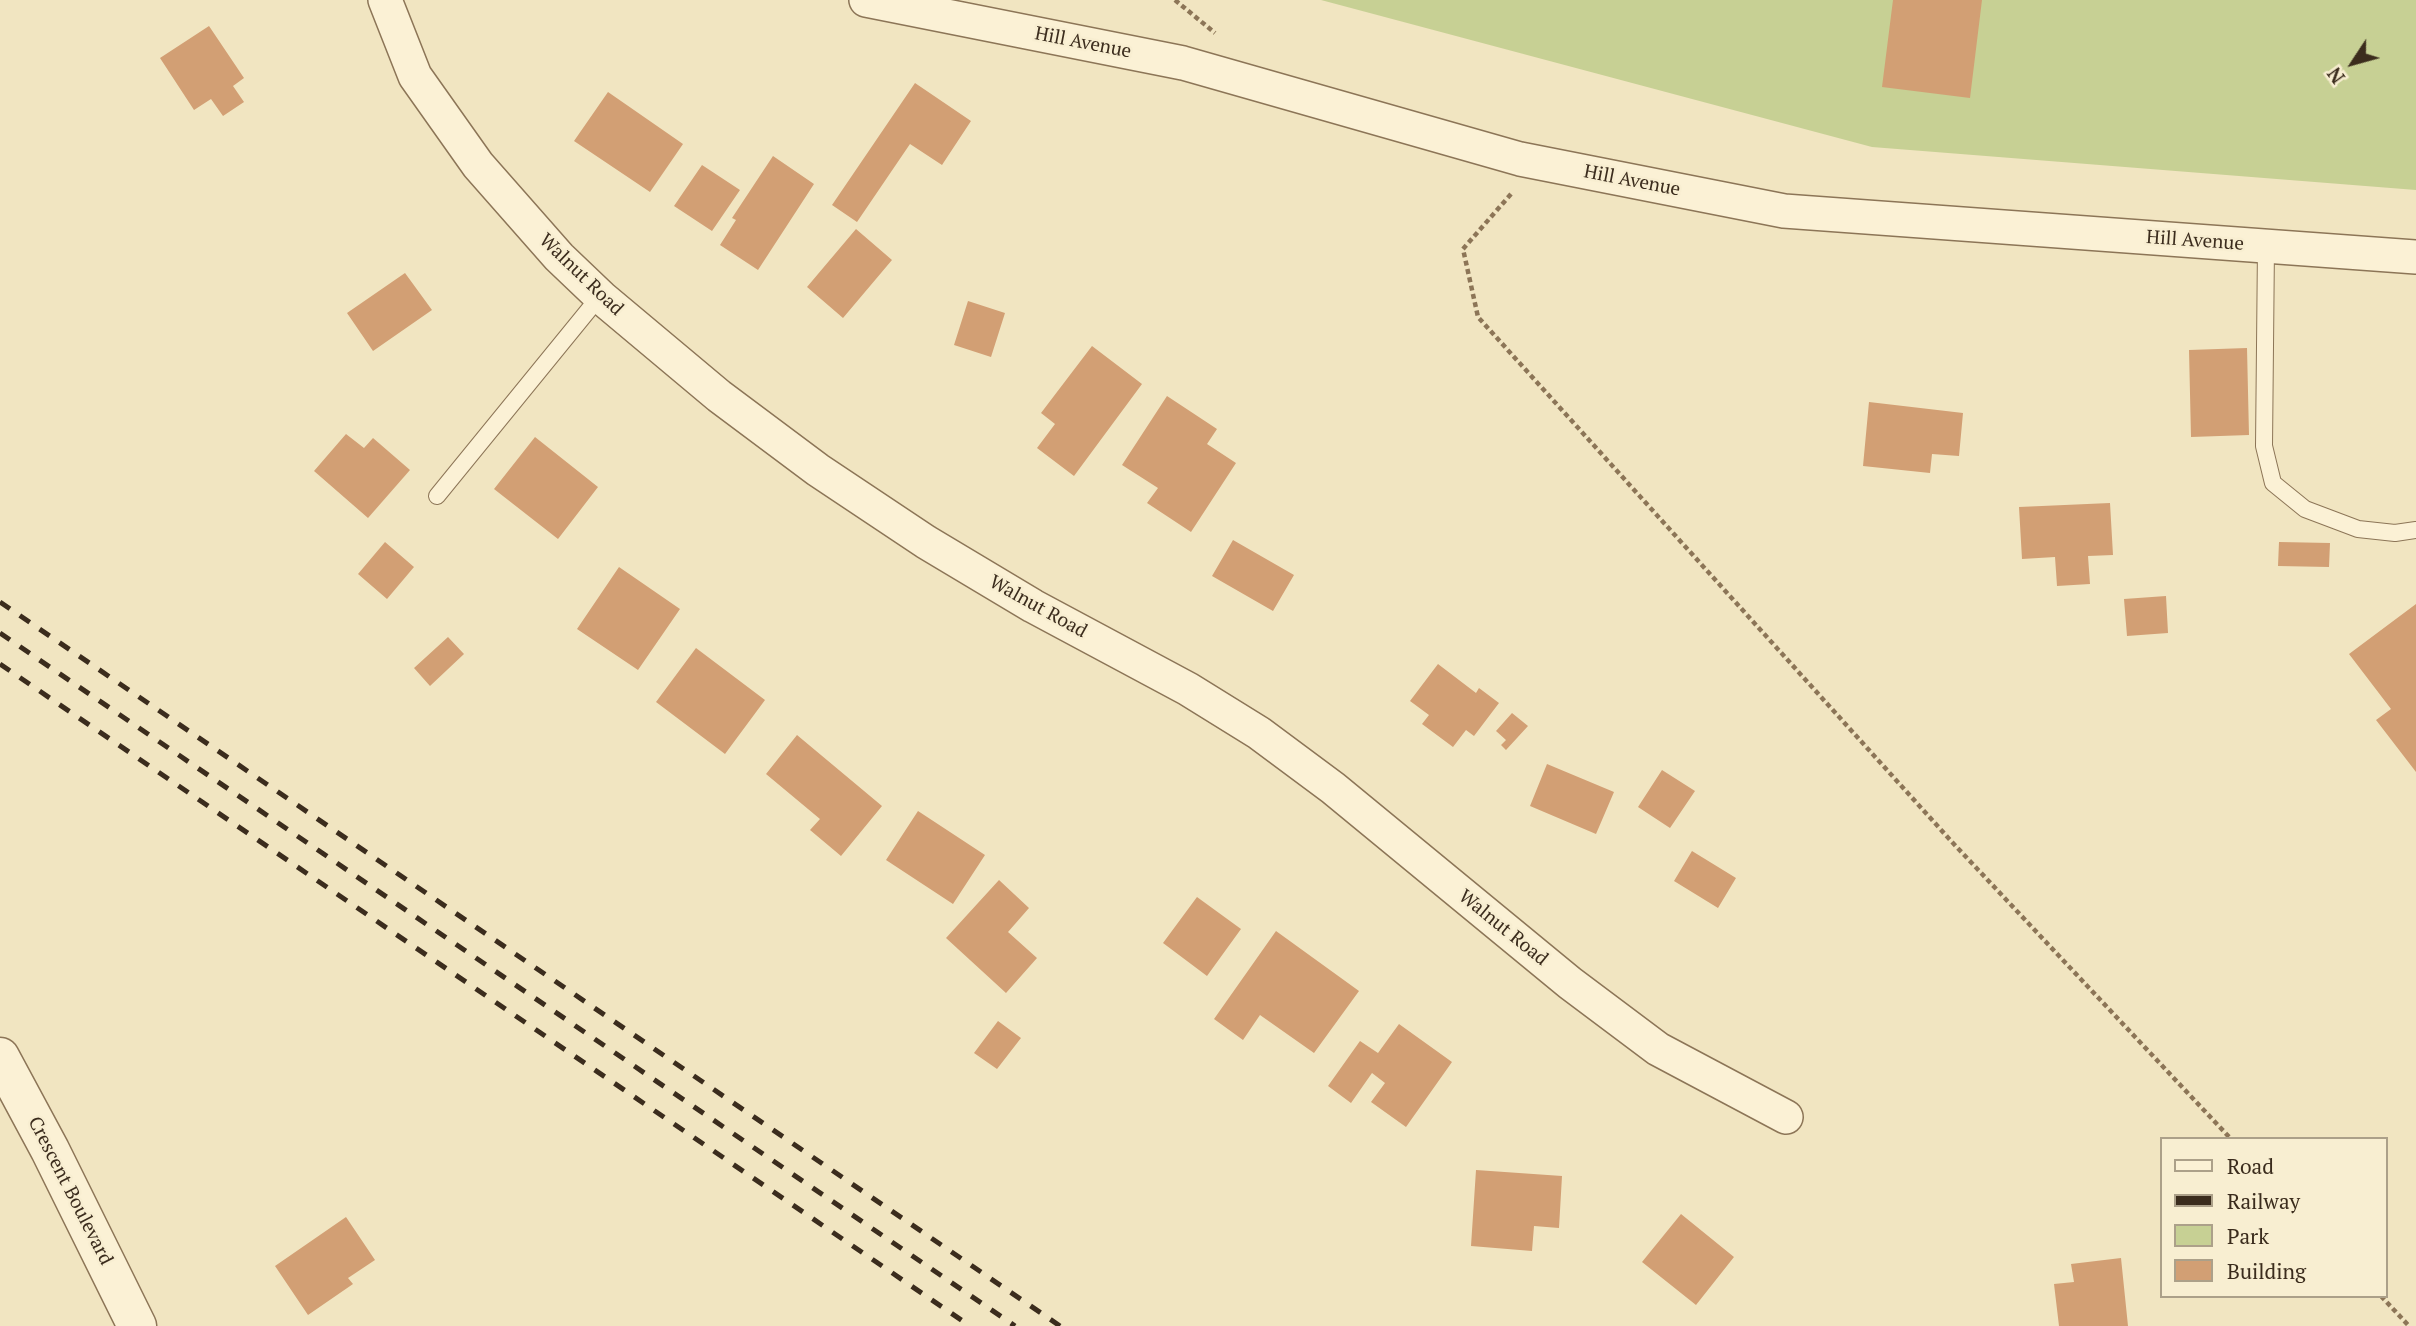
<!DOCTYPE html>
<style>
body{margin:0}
#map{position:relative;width:2416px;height:1326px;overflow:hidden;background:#f1e5c1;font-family:"PT Serif",serif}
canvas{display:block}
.legend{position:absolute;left:2160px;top:1137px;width:228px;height:161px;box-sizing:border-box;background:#f8eed1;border:2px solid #aca089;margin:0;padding:9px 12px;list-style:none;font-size:21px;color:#3b2c1d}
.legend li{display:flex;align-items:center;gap:14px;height:35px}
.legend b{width:35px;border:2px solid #aca089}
.north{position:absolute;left:2318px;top:28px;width:70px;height:70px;-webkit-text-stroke:5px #f8eed1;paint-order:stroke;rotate:234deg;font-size:19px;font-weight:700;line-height:28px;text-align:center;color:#3b2c1d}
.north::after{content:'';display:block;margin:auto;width:24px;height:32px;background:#3b2c1d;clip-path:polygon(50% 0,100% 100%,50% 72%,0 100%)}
</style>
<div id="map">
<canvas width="2416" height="1326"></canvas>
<ul class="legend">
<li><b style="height:9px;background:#fbf1d5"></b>Road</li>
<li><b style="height:9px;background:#3b2c1d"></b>Railway</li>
<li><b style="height:19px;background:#c7d094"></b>Park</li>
<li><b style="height:19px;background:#d29f74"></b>Building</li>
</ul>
<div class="north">N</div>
</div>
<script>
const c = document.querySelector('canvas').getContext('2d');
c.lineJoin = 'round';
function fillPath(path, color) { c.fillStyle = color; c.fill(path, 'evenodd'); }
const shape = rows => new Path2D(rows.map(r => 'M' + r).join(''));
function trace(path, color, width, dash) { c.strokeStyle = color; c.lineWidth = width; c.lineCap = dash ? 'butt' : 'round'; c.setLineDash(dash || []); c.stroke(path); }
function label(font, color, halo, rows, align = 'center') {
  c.font = font + ' "PT Serif",serif'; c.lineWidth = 5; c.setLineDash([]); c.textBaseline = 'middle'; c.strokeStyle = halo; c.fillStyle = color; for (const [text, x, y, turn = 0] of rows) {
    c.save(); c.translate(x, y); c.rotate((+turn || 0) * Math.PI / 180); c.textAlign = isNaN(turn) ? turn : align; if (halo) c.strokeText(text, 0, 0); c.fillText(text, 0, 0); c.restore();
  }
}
fillPath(shape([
 [1321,0,2416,0,2416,190,1872,147]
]), '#c7d094');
fillPath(shape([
 [1893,0,1982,0,1970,98,1882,87],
 [209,26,244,78,233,86,244,102,223,116,211,99,194,110,160,58],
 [915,83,971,121,942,165,910,144,857,222,832,205],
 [608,92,683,144,650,192,574,141],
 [773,156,814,184,758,270,720,245,736,220,732,218],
 [702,165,740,190,712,231,674,206],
 [856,229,892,260,843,318,807,287],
 [405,273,432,310,373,351,347,313],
 [968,301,1005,313,991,357,954,345],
 [1092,346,1142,384,1074,476,1037,448,1055,424,1041,413],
 [2247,348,2249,435,2191,437,2189,350],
 [1167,396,1217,429,1207,444,1236,463,1191,532,1147,503,1158,488,1122,465],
 [1869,402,1963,413,1959,456,1932,454,1930,473,1863,466],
 [346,434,364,448,373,438,410,470,368,518,314,471],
 [535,437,598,487,558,539,494,489],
 [2110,503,2113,555,2088,556,2090,584,2057,586,2055,557,2022,559,2019,507],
 [1233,540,1294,575,1273,611,1212,576],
 [385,542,414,567,387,599,358,574],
 [2279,542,2330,543,2329,567,2278,566],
 [619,567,680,609,638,670,577,629],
 [2166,596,2168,633,2127,636,2124,599],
 [2416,604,2416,772,2376,720,2391,709,2349,654],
 [448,637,464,654,430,686,414,668],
 [696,648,765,700,725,754,656,702],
 [1438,664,1476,693,1479,688,1499,703,1474,736,1466,730,1453,747,1422,724,1429,715,1410,701],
 [1512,713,1528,726,1506,750,1501,745,1506,740,1496,731],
 [797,735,882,806,841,856,810,830,820,819,766,774],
 [1547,764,1614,792,1596,834,1530,806],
 [1662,770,1695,791,1670,828,1638,807],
 [918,811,985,855,953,904,886,860],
 [1692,851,1736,878,1718,908,1674,881],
 [999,880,1029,908,1008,932,1037,958,1006,993,946,938],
 [1197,897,1241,929,1207,976,1163,943],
 [1276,931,1359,991,1314,1053,1260,1015,1243,1040,1214,1019],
 [998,1021,1021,1038,997,1069,974,1053],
 [1399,1024,1452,1062,1406,1127,1371,1102,1385,1083,1372,1073,1351,1103,1328,1086,1360,1041,1378,1053],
 [1476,1170,1562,1176,1559,1228,1534,1226,1532,1251,1471,1246],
 [1681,1214,1734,1257,1696,1305,1642,1262],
 [346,1217,375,1260,348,1278,353,1284,308,1315,275,1266],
 [2121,1258,2128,1326,2059,1326,2054,1284,2074,1282,2071,1264]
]), '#d29f74');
const service = shape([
 [2266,246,2264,446,2273,483,2305,509,2358,529,2395,533,2416,530],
 [437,496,600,296]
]);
const minor = shape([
 [385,0,415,76,478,165,559,257,602,298,719,396,818,470,926,542,1033,606,1188,689,1259,733,1333,788,1570,983,1658,1049,1786,1117],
 [866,0,1183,63,1520,159,1784,211,2416,257]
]);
const tertiary = shape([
 [0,1057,50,1150,137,1326]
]);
trace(service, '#8c7557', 18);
trace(minor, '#8c7557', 36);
trace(tertiary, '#8c7557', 41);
trace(shape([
 [1175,0,1215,33],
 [1511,194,1463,249,1478,317,1952,842,2231,1139],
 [2381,1296,2409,1326]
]), '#8c7557', 4.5, [5, 3.5]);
trace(service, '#fbf1d5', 16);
trace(minor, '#fbf1d5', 33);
trace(tertiary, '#fbf1d5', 38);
trace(shape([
 [0,602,1060,1326],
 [0,633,1015,1326],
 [0,664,970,1326]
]), '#3b2c1d', 5, [12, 12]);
label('19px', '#3b2c1d', '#f8eed1', [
 ["Hill Avenue",1083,43,11],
 ["Hill Avenue",1632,181,11],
 ["Hill Avenue",2195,241,4],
 ["Walnut Road",581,275,44],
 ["Walnut Road",1038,607,29],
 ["Walnut Road",1503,928,39],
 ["Crescent Boulevard",70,1191,63]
]);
</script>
